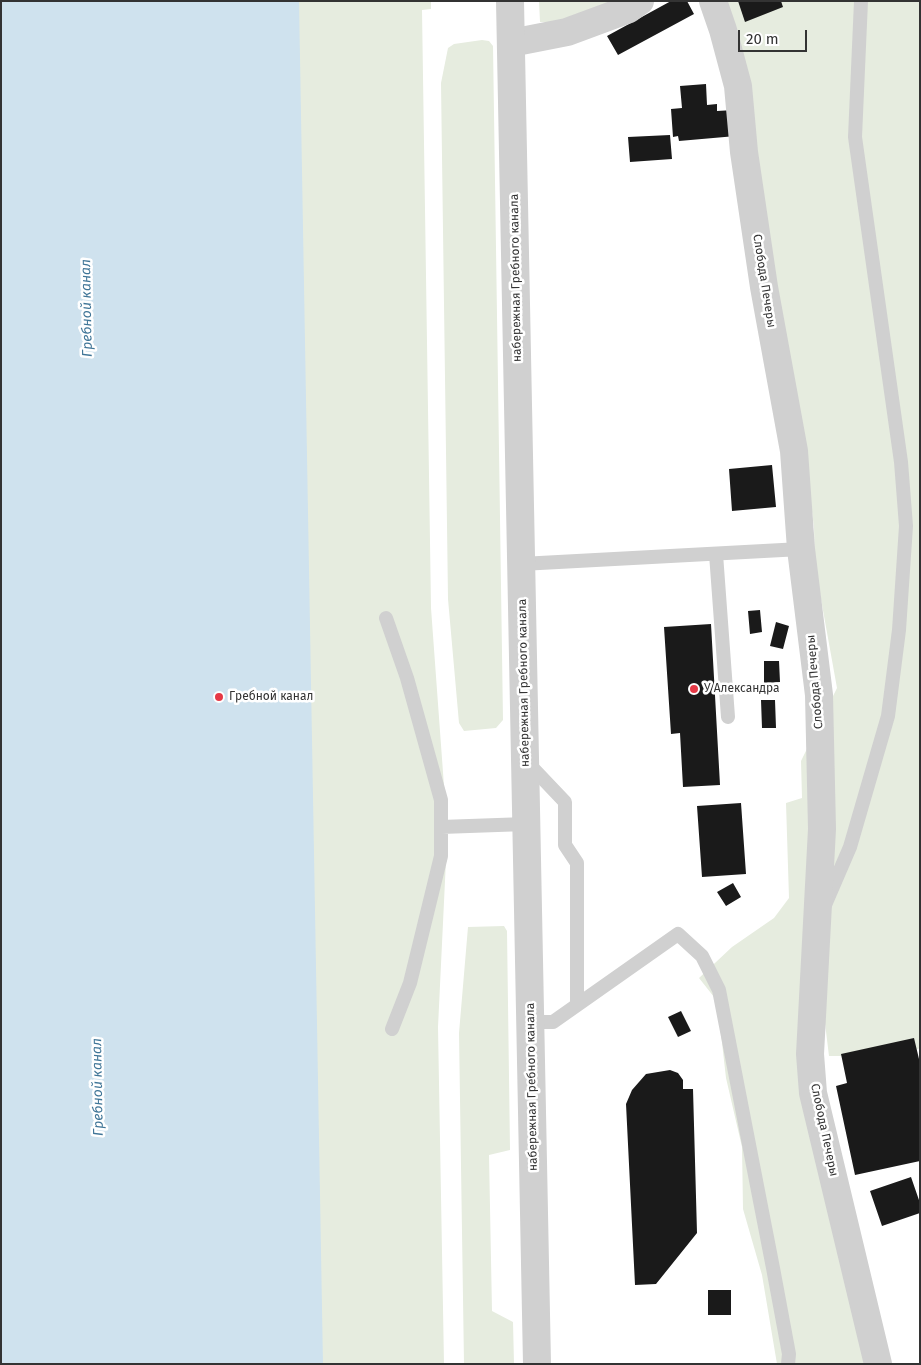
<!DOCTYPE html>
<meta charset="utf-8">
<style>
body{margin:0}
#map{position:relative;width:921px;height:1365px;overflow:hidden;background:#fff;font-family:"Fira Sans",sans-serif}
canvas{display:block}
.frame{position:absolute;inset:0;border:2px solid #333;pointer-events:none}
.scale{position:absolute;left:738px;top:30px;width:69px;height:22px;box-sizing:border-box;border:2px solid #333;border-top:0;padding-left:6px;font-size:15px;line-height:18px;white-space:nowrap;color:#333;-webkit-text-stroke:4px #fff;paint-order:stroke}
</style>
<div id="map">
<canvas width="921" height="1365"></canvas>
<div class="frame"></div>
<div class="scale">20 m</div>
</div>
<script>
const c = document.querySelector('canvas').getContext('2d');
c.lineJoin = 'round';
function fillPath(path, color) { c.fillStyle = color; c.fill(path, 'evenodd'); }
const shape = rows => new Path2D(rows.map(r => 'M' + r).join(''));
function trace(path, color, width, dash) { c.strokeStyle = color; c.lineWidth = width; c.lineCap = dash ? 'butt' : 'round'; c.setLineDash(dash || []); c.stroke(path); }
function label(font, color, halo, rows, align = 'center') {
  c.font = font + ' "Fira Sans",sans-serif'; c.lineWidth = 5; c.setLineDash([]); c.textBaseline = 'middle'; c.strokeStyle = halo; c.fillStyle = color; for (const [text, x, y, turn = 0] of rows) {
    c.save(); c.translate(x, y); c.rotate((+turn || 0) * Math.PI / 180); c.textAlign = isNaN(turn) ? turn : align; if (halo) c.strokeText(text, 0, 0); c.fillText(text, 0, 0); c.restore();
  }
}
fillPath(shape([
 [1,1,431,1,431,9,422,10,431,608,444,786,446,860,438,1027,444,1364,1,1364],
 [539,1,613,1,562,22,540,22],
 [723,1,920,1,920,1048,915,1050,866,1056,829,1056,824,1015,804,1038,871,1364,777,1364,762,1275,743,1209,742,1147,726,1078,720,1025,714,997,699,978,732,947,774,918,789,898,786,803,802,798,801,761,837,688,815,566,814,528,801,419],
 [482,40,489,41,493,46,503,720,496,728,464,731,459,723,448,599,441,83,448,48,454,44],
 [504,926,507,931,510,1150,489,1155,492,1311,513,1322,514,1364,464,1364,459,1033,468,927]
]), '#e6ecdf');
fillPath(shape([
 [1,1,299,1,323,1364,1,1364]
]), '#cfe2ee');
fillPath(shape([
 [671,1,687,1,694,14,618,55,607,36],
 [738,1,781,1,783,7,745,22],
 [706,84,707,105,717,104,717,111,734,110,736,136,679,141,678,136,673,137,671,109,682,108,680,86],
 [670,135,672,159,630,162,628,137],
 [772,465,776,507,732,511,729,469],
 [760,610,762,632,750,634,748,611],
 [776,622,789,626,783,649,770,646],
 [711,624,720,785,683,787,680,733,671,734,664,627],
 [764,661,779,661,780,682,764,683],
 [761,700,775,700,776,728,762,728],
 [741,803,746,874,702,877,697,806],
 [733,883,741,897,726,906,717,892],
 [681,1011,691,1031,678,1037,668,1017],
 [914,1038,919,1059,920,1059,920,1161,855,1175,836,1086,847,1083,841,1054],
 [670,1070,678,1073,683,1080,683,1089,693,1089,697,1233,656,1284,635,1285,626,1104,632,1090,646,1074],
 [911,1177,920,1203,920,1213,882,1226,870,1191],
 [708,1290,731,1290,731,1315,708,1315]
]), '#1a1a1a');
trace(shape([
 [716,554,728,717],
 [521,564,801,549],
 [386,618,407,678,441,800,441,856,410,983,392,1029],
 [527,762,565,802,565,845,577,863,577,1005],
 [441,827,526,824],
 [825,905,850,847,888,716,899,630,906,526,901,462,855,137,861,1],
 [530,1022,553,1022,678,934,702,956,719,990,773,1268,789,1354,788,1364]
]), '#d0d0d0', 14);
trace(shape([
 [713,1,723,30,738,86,744,152,764,287,794,451,801,549,819,695,822,829,810,1054,813,1093,878,1364],
 [511,43,567,32,629,9,640,1]
]), '#d0d0d0', 28);
trace(shape([
 [510,1,537,1364]
]), '#d0d0d0', 28);
for (const [x, y, r, color] of [
 [694,689,5,"#e63946"],
 [219,697,5,"#e63946"]
]) { const dot = new Path2D(); dot.arc(x, y, r, 0, 2 * Math.PI); c.fillStyle = color; c.fill(dot); trace(dot, '#fff', 2); }
label('12px', '#333', '#fff', [
 ["набережная Гребного канала",516,278,-91],
 ["Слобода Печеры",764,281,81],
 ["Слобода Печеры",815,682,-95],
 ["набережная Гребного канала",524,683,-91],
 ["набережная Гребного канала",532,1087,-91],
 ["Слобода Печеры",824,1130,78]
]);
label('12px', '#333', '#fff', [
 ["У Александра",704,689],
 ["Гребной канал",229,697]
], 'left');
label('italic 14px', '#3f7597', '#fff', [
 ["Гребной канал",87,308,-91],
 ["Гребной канал",98,1087,-91]
]);
</script>
